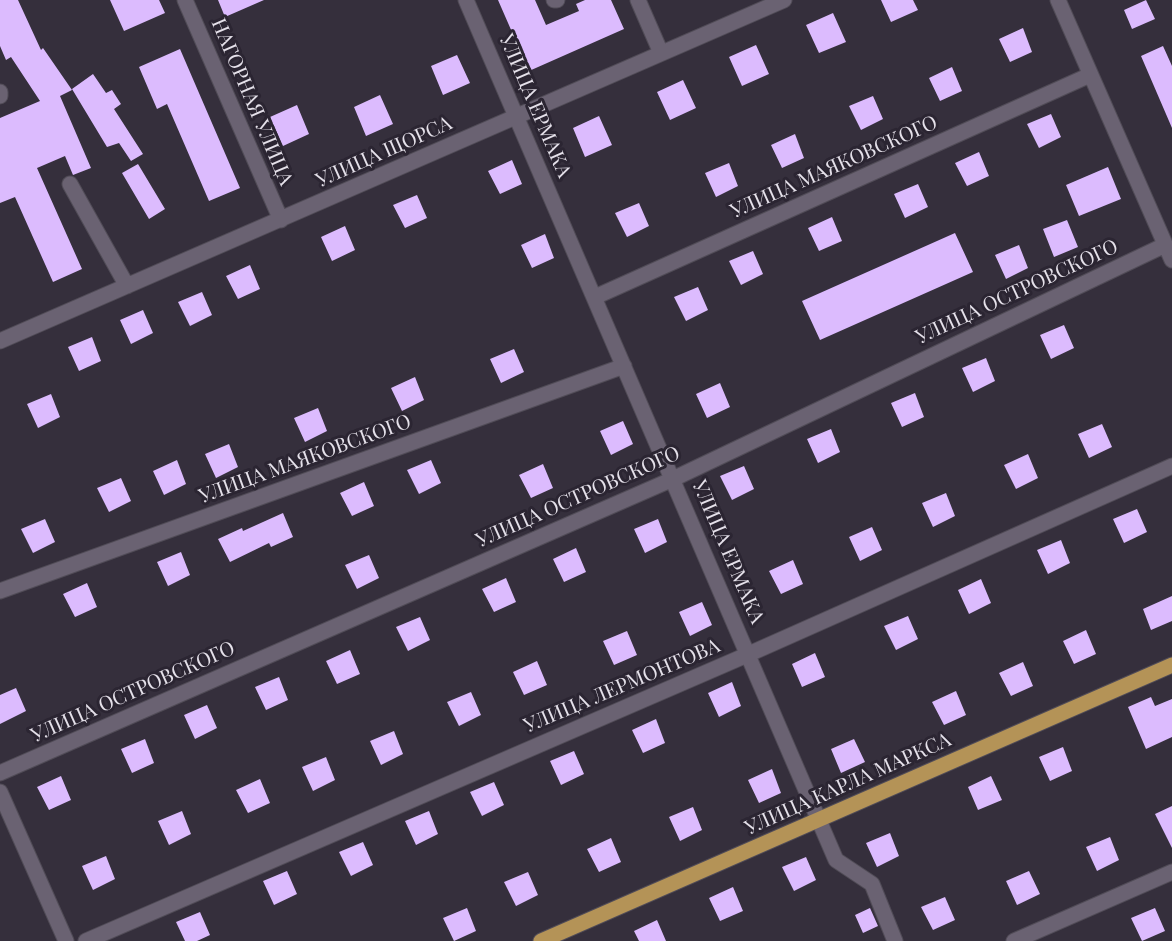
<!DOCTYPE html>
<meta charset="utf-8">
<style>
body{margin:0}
canvas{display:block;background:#352f3c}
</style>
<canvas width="1172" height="941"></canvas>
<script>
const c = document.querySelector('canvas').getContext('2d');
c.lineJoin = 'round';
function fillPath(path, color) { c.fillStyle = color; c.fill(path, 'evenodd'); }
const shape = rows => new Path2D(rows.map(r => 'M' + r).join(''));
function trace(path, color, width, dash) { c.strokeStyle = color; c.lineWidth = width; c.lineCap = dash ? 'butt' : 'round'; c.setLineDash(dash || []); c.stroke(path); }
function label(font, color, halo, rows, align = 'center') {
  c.font = font + ' "Playfair Display",serif'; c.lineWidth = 6; c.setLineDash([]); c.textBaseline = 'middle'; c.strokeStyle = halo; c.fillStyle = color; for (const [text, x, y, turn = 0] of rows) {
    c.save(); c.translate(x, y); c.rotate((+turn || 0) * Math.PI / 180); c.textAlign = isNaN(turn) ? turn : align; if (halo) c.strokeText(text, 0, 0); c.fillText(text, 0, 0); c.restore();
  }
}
fillPath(shape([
 [0,0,18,0,41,50,43,48,72,90,60,96,91,168,73,175,65,156,37,168,82,269,53,282,15,197,0,203,0,118,40,101,11,57,6,60,0,46],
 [110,0,159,0,165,13,124,31],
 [218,0,264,0,225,17],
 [498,0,535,0,546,25,579,11,576,4,585,0,611,0,624,29,529,71],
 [881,0,913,0,918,10,891,22],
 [1146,0,1155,19,1132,29,1124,10],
 [833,13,846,42,819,53,806,25],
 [1023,28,1032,52,1010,62,999,39],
 [756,45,769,74,742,86,729,57],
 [1163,46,1172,66,1172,128,1141,56],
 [180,49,240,188,209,201,167,104,157,109,139,67],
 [457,55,470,83,443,95,431,66],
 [952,67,962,91,940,101,929,78],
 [93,74,106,93,112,90,121,104,114,109,143,154,131,161,119,143,107,147,72,89],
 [683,80,696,108,670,120,657,92],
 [380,95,393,124,366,136,354,107],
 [873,96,883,119,861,130,849,106],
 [297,105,309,134,283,146,270,117],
 [1051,114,1061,137,1039,148,1027,124],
 [599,116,612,145,585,157,573,128],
 [795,134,804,158,782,168,771,145],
 [979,152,989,176,967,186,955,163],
 [512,160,522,184,500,194,488,171],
 [729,163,738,186,716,197,705,173],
 [138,164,165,209,149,219,122,173],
 [1108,167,1121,199,1079,216,1066,185],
 [918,184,928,207,905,218,894,194],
 [417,195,427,218,405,228,393,205],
 [639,203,649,226,627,237,615,213],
 [832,217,842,241,819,251,808,228],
 [1067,220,1078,247,1054,257,1043,229],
 [345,226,355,250,332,261,321,237],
 [955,233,973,272,820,340,802,301],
 [545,234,554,258,532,268,521,245],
 [1019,245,1028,268,1006,279,995,255],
 [753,251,763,274,741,285,729,261],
 [250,265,260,289,238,299,226,276],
 [698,287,708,310,686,321,674,297],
 [202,292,212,315,190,326,178,302],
 [143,310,153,333,131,344,120,320],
 [1064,325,1074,348,1051,359,1040,335],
 [92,337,101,361,79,371,68,347],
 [514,349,524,372,501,383,490,359],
 [986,358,995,381,973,392,962,368],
 [415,377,424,400,402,411,391,388],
 [720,383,730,407,707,418,696,394],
 [915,393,924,417,902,427,891,403],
 [51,394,60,417,38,428,27,404],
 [318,408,327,431,305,442,294,418],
 [623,421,633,444,611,455,600,431],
 [1102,424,1112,447,1089,458,1078,434],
 [831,429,840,452,818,463,807,439],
 [229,444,238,467,216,478,205,454],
 [1028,454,1038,478,1016,489,1004,465],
 [177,460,186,484,164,495,153,471],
 [431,460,441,483,419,494,407,470],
 [543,464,553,488,531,498,519,475],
 [744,466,754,489,732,500,720,476],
 [121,478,131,501,109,512,97,488],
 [364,482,374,506,352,516,340,493],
 [946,493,955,516,933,527,922,503],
 [1137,509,1147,532,1124,543,1113,519],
 [283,513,293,537,271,547,269,543,230,562,218,539,242,528,243,531],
 [45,519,55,542,33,553,21,529],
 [658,519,667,542,645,553,634,529],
 [872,527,882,550,860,561,849,537],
 [1061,540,1070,563,1048,574,1037,550],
 [576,548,586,572,564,582,553,559],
 [181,552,190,575,168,586,157,562],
 [369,555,379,578,357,589,345,565],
 [793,560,803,584,781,594,769,571],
 [506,578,516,602,494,612,482,589],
 [981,579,991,603,969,614,958,590],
 [87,583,97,607,75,617,63,594],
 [1172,596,1172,621,1151,630,1143,609],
 [702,602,712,625,690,636,679,612],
 [908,616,918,639,896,650,884,626],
 [420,617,430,640,408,651,396,627],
 [1086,630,1096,654,1074,664,1063,641],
 [627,631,637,655,614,665,603,641],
 [350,650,360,674,337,684,326,661],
 [815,653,825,677,802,687,792,664],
 [537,661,547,685,524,695,513,672],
 [1023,662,1033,686,1011,696,999,673],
 [279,677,288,700,266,710,255,687],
 [732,682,741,706,719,717,708,693],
 [16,688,26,711,0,724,0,695],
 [956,691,966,715,944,725,932,702],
 [471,692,481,715,459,726,447,702],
 [1151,697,1155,706,1172,699,1172,737,1146,749,1128,707],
 [207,705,217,728,195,739,184,715],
 [656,719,665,743,643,753,632,730],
 [394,731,403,754,381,765,370,741],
 [145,739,154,763,132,773,121,749],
 [854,739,865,762,841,773,831,749],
 [1063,747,1072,771,1050,781,1039,757],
 [574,751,584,774,561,785,550,761],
 [326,757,335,780,313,791,302,767],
 [772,769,781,793,759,803,748,780],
 [61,776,71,800,49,810,37,787],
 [991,776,1002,800,978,810,968,787],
 [260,779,270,803,248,813,236,790],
 [494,782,504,805,482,816,470,792],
 [1172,806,1172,848,1155,814],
 [693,807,702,830,680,841,669,817],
 [182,811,191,834,169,845,158,821],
 [429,811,438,834,416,845,405,821],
 [890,833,899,856,877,867,866,843],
 [1110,837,1119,860,1097,871,1086,847],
 [611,838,621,862,599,872,587,849],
 [363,842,373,865,351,876,339,852],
 [106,856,115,879,93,890,82,866],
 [806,857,816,880,794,891,782,867],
 [287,871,297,894,274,905,263,881],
 [1029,871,1040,894,1017,905,1006,881],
 [528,872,538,895,516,906,504,882],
 [733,887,743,911,720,921,709,898],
 [945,897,955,920,933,930,921,907],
 [467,908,476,931,454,941,443,918],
 [870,908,878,926,863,933,855,915],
 [1155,908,1165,931,1142,941,1131,918],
 [200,912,210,935,197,941,185,941,176,922],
 [657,920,666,941,639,941,634,931]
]), '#dcbbfe');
const minor = shape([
 [185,0,281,220],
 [466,0,836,860,872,884,895,941],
 [554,0,557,0],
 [638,0,661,53],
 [1058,0,1172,260],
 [0,92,0,96],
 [70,184,127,286],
 [595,297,1090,75],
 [0,341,784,0],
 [0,591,624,366],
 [0,773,673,479,1165,245],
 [0,792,66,941],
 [86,941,749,654,1172,466],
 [1014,941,1172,872]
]);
const major = shape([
 [541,941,1172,665]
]);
trace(minor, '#514c57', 17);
trace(major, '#514c57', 17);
trace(minor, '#6a6272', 15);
trace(major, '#b49357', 15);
label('20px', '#e5e1ea', '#2b2532', [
 ["НАГОРНАЯ УЛИЦА",252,102,67],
 ["УЛИЦА ЕРМАКА",535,106,67],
 ["УЛИЦА ЩОРСА",384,152,-24],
 ["УЛИЦА МАЯКОВСКОГО",834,167,-24],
 ["УЛИЦА ОСТРОВСКОГО",1017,292,-25],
 ["УЛИЦА МАЯКОВСКОГО",305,459,-20],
 ["УЛИЦА ОСТРОВСКОГО",578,497,-24],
 ["УЛИЦА ЕРМАКА",728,552,67],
 ["УЛИЦА ЛЕРМОНТОВА",622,686,-23],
 ["УЛИЦА ОСТРОВСКОГО",133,692,-24],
 ["УЛИЦА КАРЛА МАРКСА",848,784,-24]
]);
</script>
